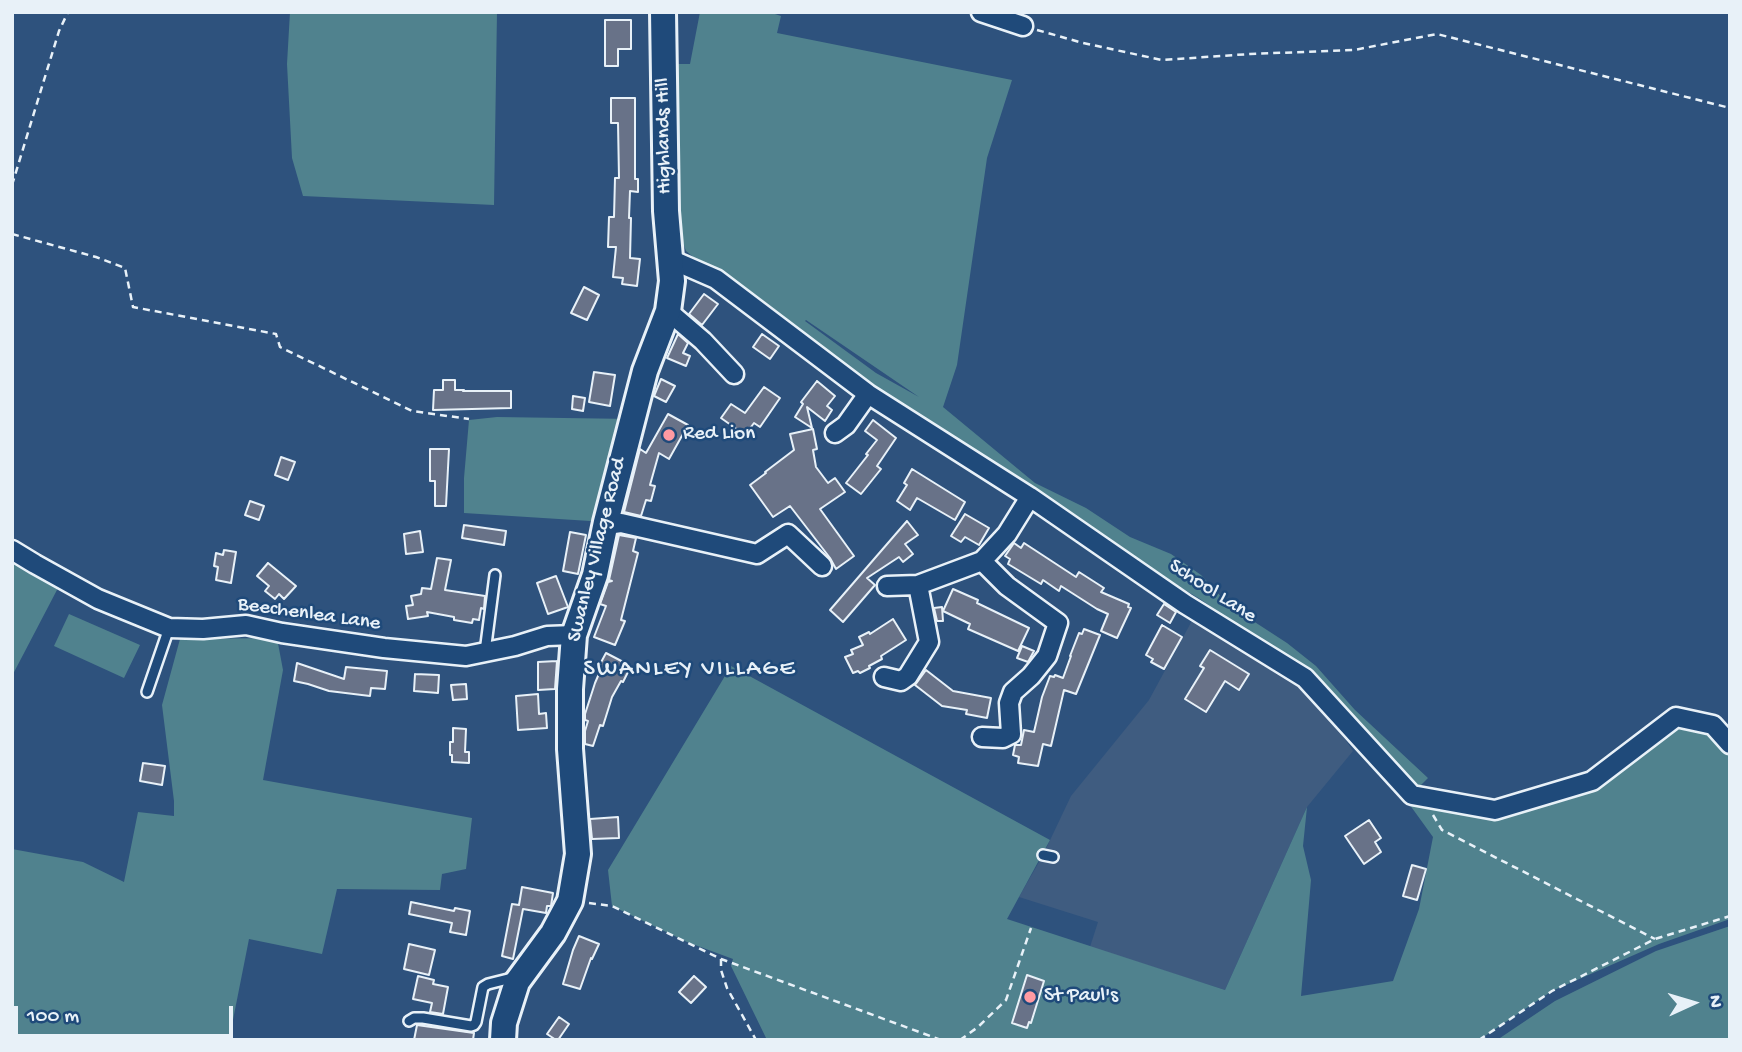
<!DOCTYPE html>
<style>
body{margin:0}
#map{position:relative;width:1742px;height:1052px;overflow:hidden;background:#2e527d;font-family:"Gochi Hand",sans-serif}
canvas{display:block}
.frame{position:absolute;inset:0;border:14px solid #e8f1f8;pointer-events:none}
.north{position:absolute;left:1658px;top:968px;width:70px;height:70px;-webkit-text-stroke:5px #1f4a7a;paint-order:stroke;rotate:86deg;font-size:19px;font-weight:700;line-height:28px;text-align:center;color:#e8f1f8}
.north::after{content:'';display:block;margin:auto;width:24px;height:32px;background:#e8f1f8;clip-path:polygon(50% 0,100% 100%,50% 72%,0 100%)}
.scale{position:absolute;left:14px;top:1006px;width:219px;height:32px;box-sizing:border-box;border:4px solid #e8f1f8;border-top:0;padding-left:9px;font-size:21px;line-height:24px;white-space:nowrap;color:#e8f1f8;-webkit-text-stroke:5px #1f4a7a;paint-order:stroke}
</style>
<div id="map">
<canvas width="1742" height="1052"></canvas>
<div class="frame"></div>
<div class="north">N</div>
<div class="scale">100 m</div>
</div>
<script>
const c = document.querySelector('canvas').getContext('2d');
c.lineJoin = 'round';
function fillPath(path, color) { c.fillStyle = color; c.fill(path, 'evenodd'); }
const shape = rows => new Path2D(rows.map(r => 'M' + r).join(''));
function trace(path, color, width, dash) { c.strokeStyle = color; c.lineWidth = width; c.lineCap = dash ? 'butt' : 'round'; c.setLineDash(dash || []); c.stroke(path); }
function label(font, color, halo, rows, align = 'center') {
  c.font = font + ' "Gochi Hand",sans-serif'; c.lineWidth = 5; c.setLineDash([]); c.textBaseline = 'middle'; c.strokeStyle = halo; c.fillStyle = color; for (const [text, x, y, turn = 0] of rows) {
    c.save(); c.translate(x, y); c.rotate((+turn || 0) * Math.PI / 180); c.textAlign = isNaN(turn) ? turn : align; if (halo) c.strokeText(text, 0, 0); c.fillText(text, 0, 0); c.restore();
  }
}
fillPath(shape([
 [1194,617,1318,699,1353,751,1307,807,1225,990,1090,947,1098,922,1019,897,1043,855,1071,796,1149,700]
]), '#3f5c80');
fillPath(shape([
 [290,12,497,12,494,205,303,196,292,158,287,64],
 [700,12,769,12,781,16,777,33,1012,80,987,158,957,365,943,407,1035,483,1086,508,1130,537,1171,554,1201,575,1226,602,1247,617,1287,643,1316,666,1355,710,1428,778,1412,794,1495,810,1592,781,1676,717,1713,725,1730,747,1730,919,1659,944,1552,991,1479,1040,767,1040,731,966,733,959,687,942,612,906,608,870,731,666,1050,840,1007,919,1225,990,1307,807,1303,846,1311,880,1301,996,1393,981,1419,909,1433,837,1352,725,1311,677,1200,599,1030,497,879,394,828,352,721,280,686,251,679,232,667,64,690,64],
 [805,321,806,320,919,397,876,373],
 [497,417,632,419,606,522,464,513,464,478,469,420],
 [12,557,58,588,12,676],
 [69,614,140,645,124,678,54,646],
 [277,638,283,670,263,780,472,818,466,869,442,874,440,890,337,889,322,954,249,939,229,1040,12,1040,12,849,83,862,124,882,138,812,174,816,174,801,162,705,180,639],
 [1730,926,1730,1040,1497,1040,1555,1001,1656,951]
]), '#50828e');
const building = shape([
 [605,20,631,20,631,49,618,49,618,66,605,66,605,20],
 [611,98,635,98,635,179,638,179,638,192,630,191,629,218,631,218,630,258,640,259,637,286,622,284,623,278,613,277,616,247,608,247,609,217,614,217,615,178,619,178,618,123,611,123,611,98],
 [584,287,599,295,587,320,571,313,584,287],
 [704,294,718,304,702,325,689,314,704,294],
 [678,334,688,343,683,353,690,356,686,366,667,358,678,334],
 [762,334,779,346,770,359,753,347,762,334],
 [594,372,615,375,610,406,589,402,594,372],
 [661,379,675,386,666,402,654,396,661,379],
 [443,380,455,380,455,390,464,390,463,391,511,391,511,408,433,410,434,390,443,390,443,380],
 [817,381,835,396,827,406,832,410,825,421,807,407,812,428,795,417,803,404,801,402,817,381],
 [764,387,780,398,760,427,754,423,745,435,721,418,731,404,745,413,764,387],
 [573,396,585,398,583,411,572,409,573,396],
 [668,414,688,425,669,459,659,453,650,485,655,486,651,501,646,500,641,516,624,512,640,449,646,453,668,414],
 [873,420,896,438,877,466,881,469,861,494,846,483,868,455,866,454,877,440,865,431,873,420],
 [813,429,817,449,813,450,816,467,828,483,835,478,845,492,820,509,854,556,836,569,830,558,790,506,773,517,750,485,766,473,765,472,794,450,790,434,813,429],
 [430,449,449,449,446,506,435,506,435,481,430,481,430,449],
 [281,457,295,462,288,480,275,475,281,457],
 [912,469,965,502,955,520,917,498,910,510,897,501,907,485,904,483,912,469],
 [250,501,264,506,259,520,245,515,250,501],
 [965,514,989,528,979,545,965,537,961,542,951,536,965,514],
 [907,521,918,535,905,544,913,554,903,562,899,557,867,578,875,585,843,622,830,610,907,521],
 [464,525,506,531,504,545,462,538,464,525],
 [420,531,423,552,406,554,404,534,420,531],
 [570,532,586,535,578,574,563,571,570,532],
 [619,535,636,538,633,551,638,553,621,620,625,621,615,645,594,637,606,606,600,604,608,582,612,581,609,580,619,535],
 [1014,543,1021,548,1024,543,1076,577,1079,572,1104,588,1101,592,1129,604,1128,607,1131,608,1117,638,1101,631,1108,614,1097,609,1061,586,1059,591,1043,580,1041,584,1008,564,1010,559,1005,556,1014,543],
 [224,550,236,552,231,583,216,580,218,567,214,566,216,553,223,555,224,550],
 [437,558,451,560,445,590,485,596,484,609,481,608,479,620,473,619,472,623,454,620,454,617,427,612,428,616,408,619,406,606,413,605,411,596,421,594,422,588,431,589,437,558],
 [268,563,296,586,284,599,279,594,275,599,265,591,269,586,257,576,268,563],
 [556,576,568,607,548,614,537,583,556,576],
 [953,589,978,600,977,603,1029,628,1018,651,968,629,970,624,943,611,953,589],
 [1164,604,1176,612,1170,623,1157,615,1164,604],
 [942,607,943,621,937,621,934,608,942,607],
 [893,619,906,640,881,656,882,659,869,666,870,668,860,673,858,671,853,673,845,657,853,654,851,650,863,645,859,637,869,632,870,634,893,619],
 [1162,625,1182,637,1164,669,1151,662,1153,659,1146,655,1162,625],
 [1084,629,1100,635,1076,694,1064,690,1051,746,1043,744,1038,766,1018,763,1019,757,1013,755,1015,745,1021,745,1024,730,1034,732,1042,697,1050,676,1054,677,1055,675,1063,678,1071,656,1070,656,1079,633,1082,634,1084,629],
 [1022,646,1034,651,1028,662,1017,658,1022,646],
 [1210,650,1249,674,1239,690,1225,681,1206,712,1185,699,1204,668,1200,666,1210,650],
 [606,653,631,666,623,682,621,681,612,697,603,726,600,725,593,746,585,744,585,731,588,721,585,720,585,714,595,683,601,669,598,668,606,653],
 [557,661,555,689,538,690,538,662,557,661],
 [297,663,344,679,346,667,387,671,385,689,371,688,370,696,329,691,308,684,294,681,297,663],
 [926,670,953,691,991,698,987,718,966,714,967,710,942,706,915,685,926,670],
 [415,674,439,675,438,693,414,691,415,674],
 [466,684,467,699,453,700,451,685,466,684],
 [538,694,539,714,546,713,547,728,518,730,516,696,538,694],
 [453,728,466,729,465,752,469,752,469,763,452,762,452,755,450,755,450,742,453,742,453,728],
 [143,763,165,766,162,785,140,781,143,763],
 [618,817,619,838,592,839,590,819,618,817],
 [1369,820,1381,838,1375,842,1381,852,1364,864,1345,836,1369,820],
 [1412,865,1426,869,1417,900,1403,896,1412,865],
 [522,887,553,893,551,906,547,906,546,913,523,909,513,959,502,956,512,904,519,905,522,887],
 [411,902,454,911,455,908,470,911,466,935,450,932,452,923,409,914,411,902],
 [579,936,599,944,592,959,591,958,580,989,563,984,573,950,579,936],
 [409,944,435,950,429,975,404,969,409,944],
 [1027,975,1044,981,1031,1023,1029,1022,1027,1028,1012,1023,1027,975],
 [418,976,434,980,433,984,448,987,443,1014,430,1012,432,1003,413,999,418,976],
 [694,976,706,987,691,1003,679,992,694,976],
 [559,1017,569,1024,558,1040,556,1040,547,1034,559,1017],
 [417,1025,474,1033,473,1040,414,1040,417,1025]
]);
fillPath(building, '#687288');
trace(building, '#e8f1f8', 2);
const lane = shape([
 [485,652,495,575],
 [147,692,169,628],
 [1043,855,1053,857],
 [409,1021,414,1018,423,1018,471,1026,474,1025,476,1022,483,987,488,984,516,977]
]);
const street = shape([
 [981,12,1023,26],
 [670,259,716,279,868,394,1030,497,1185,604,1305,678,1412,795,1495,810,1592,781,1676,717,1713,725,1730,744],
 [668,311,703,341,734,374],
 [835,433,846,425,868,394],
 [606,525,621,523,757,554,788,534,822,566],
 [12,550,35,564,98,599,169,628,203,629,246,625,282,633,384,648,466,656,515,646,547,636,574,635],
 [982,561,1007,586,1058,623,1047,656,1031,676,1013,692,1009,703,1011,734,1003,738,982,737],
 [887,586,918,585,982,561,1007,534,1030,497],
 [884,677,901,681,908,676,929,642,918,585]
]);
const secondary = shape([
 [503,1040,504,1023,517,982,553,933,570,901,578,854,570,749,570,689,574,635,595,575,606,522,645,371,668,311,672,281,666,211,663,12]
]);
trace(lane, '#e8f1f8', 14);
trace(street, '#e8f1f8', 23);
trace(secondary, '#e8f1f8', 30);
trace(shape([
 [1037,30,1083,43,1162,60,1250,54,1354,50,1437,34,1730,108],
 [12,185,59,31,68,12],
 [12,234,96,257,125,268,133,307,276,334,280,347,412,411,469,419],
 [1433,815,1442,830,1655,939],
 [589,903,612,906,721,959,941,1040],
 [721,959,721,970,727,988,756,1040],
 [960,1040,978,1027,1006,1000,1031,928],
 [1479,1040,1552,991,1655,939,1730,916]
]), '#e8f1f8', 2.5, [7, 5]);
trace(lane, '#1f4a7a', 9);
trace(street, '#1f4a7a', 18);
trace(secondary, '#1f4a7a', 24);
for (const [x, y, r, color] of [
 [669,435,7,"#ff9aa2"],
 [1030,997,7,"#ff9aa2"]
]) { const dot = new Path2D(); dot.arc(x, y, r, 0, 2 * Math.PI); c.fillStyle = color; c.fill(dot); trace(dot, '#1f4a7a', 2.5); }
label('21px', '#e8f1f8', '#1f4a7a', [
 ["Highlands Hill",665,136,-91],
 ["Swanley Village Road",598,550,-76],
 ["School Lane",1212,592,33],
 ["Beechenlea Lane",309,615,8]
]);
label('21px', '#e8f1f8', '#1f4a7a', [
 ["Red Lion",683,435],
 ["St Paul's",1044,997]
], 'left');
c.letterSpacing = '2px';
label('24px', '#e8f1f8', '#1f4a7a', [
 ["SWANLEY VILLAGE",690,670]
]);
c.letterSpacing = '0px';
</script>
